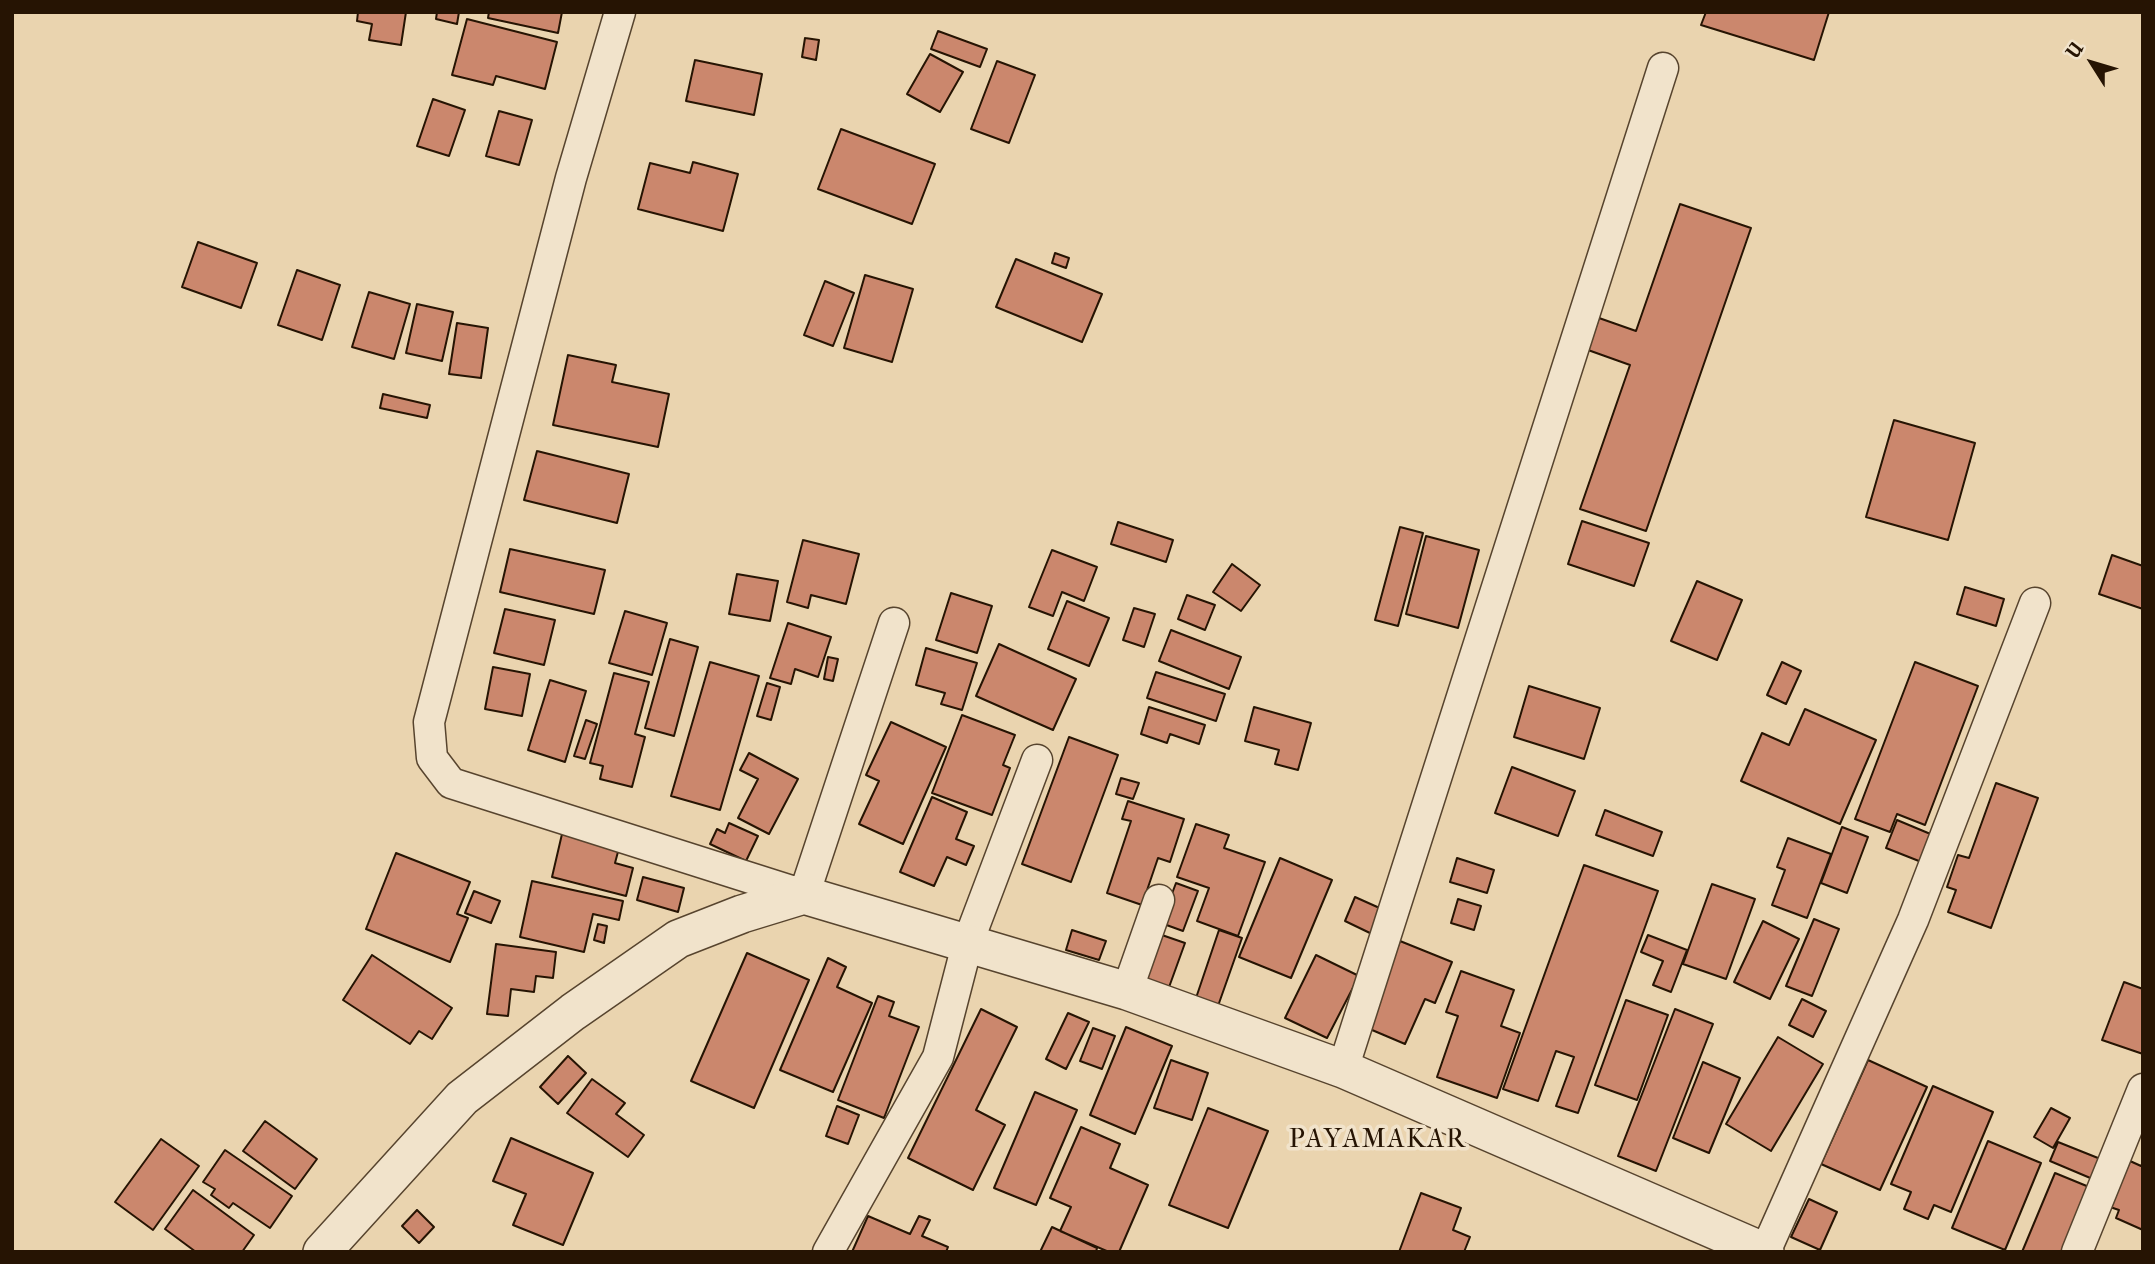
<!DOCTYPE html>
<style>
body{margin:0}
#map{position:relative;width:2155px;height:1264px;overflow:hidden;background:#ead4af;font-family:"IM FELL French Canon",serif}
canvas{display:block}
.frame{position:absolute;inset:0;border:14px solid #261403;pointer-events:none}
.north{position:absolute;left:2057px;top:28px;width:70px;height:70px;-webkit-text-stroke:5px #f1e3cb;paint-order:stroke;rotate:307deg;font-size:19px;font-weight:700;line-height:28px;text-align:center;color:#261403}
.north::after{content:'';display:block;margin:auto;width:24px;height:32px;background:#261403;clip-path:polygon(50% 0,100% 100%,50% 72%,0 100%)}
</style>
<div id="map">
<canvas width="2155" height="1264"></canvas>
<div class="frame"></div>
<div class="north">U</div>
</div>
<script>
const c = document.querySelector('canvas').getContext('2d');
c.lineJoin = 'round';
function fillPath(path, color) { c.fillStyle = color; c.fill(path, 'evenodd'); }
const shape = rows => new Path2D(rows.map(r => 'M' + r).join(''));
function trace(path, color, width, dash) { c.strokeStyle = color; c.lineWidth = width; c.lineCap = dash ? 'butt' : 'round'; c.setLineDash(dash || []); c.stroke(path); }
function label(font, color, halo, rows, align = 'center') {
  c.font = font + ' "IM FELL French Canon",serif'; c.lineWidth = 7; c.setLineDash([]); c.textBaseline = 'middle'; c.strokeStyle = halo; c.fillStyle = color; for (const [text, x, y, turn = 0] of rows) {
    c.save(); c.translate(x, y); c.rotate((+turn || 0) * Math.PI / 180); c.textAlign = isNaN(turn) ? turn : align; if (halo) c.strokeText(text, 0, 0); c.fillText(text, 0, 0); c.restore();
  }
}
const building = shape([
 [358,12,406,12,401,45,369,40,372,24,357,21,358,12],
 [437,12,459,12,457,24,436,19,437,12],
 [489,12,562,12,558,33,488,18,489,12],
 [1706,12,1829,12,1814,60,1701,25,1706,12],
 [467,19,557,42,545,89,496,76,493,85,452,75,467,19],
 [938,31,987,49,980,67,931,49,938,31],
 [805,38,819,40,816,60,802,57,805,38],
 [930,54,963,72,940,112,907,94,930,54],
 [695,60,762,74,754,115,686,101,695,60],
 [997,61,1035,75,1009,143,971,129,997,61],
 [433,99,465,110,449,156,417,146,433,99],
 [499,111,532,120,519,165,486,156,499,111],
 [841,129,935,164,912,224,818,189,841,129],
 [693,162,738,174,723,231,638,209,650,163,690,173,693,162],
 [1680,204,1751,228,1646,531,1580,509,1630,365,1588,350,1599,318,1636,331,1680,204],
 [198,242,257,263,241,308,182,287,198,242],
 [1055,253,1069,258,1066,268,1052,263,1055,253],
 [1016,259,1102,294,1082,342,996,307,1016,259],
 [297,270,340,285,322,340,278,325,297,270],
 [865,275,913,289,892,362,844,348,865,275],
 [825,281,854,293,833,346,804,335,825,281],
 [369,292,410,304,394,359,352,347,369,292],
 [417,304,453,312,442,361,406,353,417,304],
 [457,323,488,328,481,378,449,374,457,323],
 [568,355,616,365,612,382,669,394,658,447,553,425,568,355],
 [383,394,430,405,427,418,380,408,383,394],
 [1894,420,1975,443,1948,540,1866,517,1894,420],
 [537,451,629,474,617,523,524,500,537,451],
 [1582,521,1649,543,1634,586,1568,564,1582,521],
 [1118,522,1173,540,1166,562,1111,544,1118,522],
 [1400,527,1423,533,1398,626,1375,620,1400,527],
 [1426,536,1479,550,1458,628,1406,614,1426,536],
 [803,540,859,554,846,604,811,595,808,608,787,602,803,540],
 [510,549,605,570,594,614,500,592,510,549],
 [1052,550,1097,567,1084,601,1062,592,1053,616,1029,607,1052,550],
 [2112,555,2143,566,2143,609,2099,594,2112,555],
 [1232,564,1260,585,1241,611,1213,592,1232,564],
 [737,574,778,581,770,621,729,614,737,574],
 [1697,581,1742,600,1717,660,1671,641,1697,581],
 [1965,587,2004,599,1996,626,1957,614,1965,587],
 [951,593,992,606,977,653,936,640,951,593],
 [1187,595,1215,605,1205,630,1178,619,1187,595],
 [1067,601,1109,618,1089,666,1048,649,1067,601],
 [1134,608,1155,614,1144,647,1123,640,1134,608],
 [505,609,555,620,544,665,494,653,505,609],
 [625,611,667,623,652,675,609,663,625,611],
 [788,623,831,637,818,677,795,669,791,684,770,678,788,623],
 [1171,630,1241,657,1229,689,1159,661,1171,630],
 [670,639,698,647,674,736,645,728,670,639],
 [999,644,1076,679,1053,730,976,696,999,644],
 [926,648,977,663,962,710,941,704,945,693,916,685,926,648],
 [828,657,838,659,833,681,824,679,828,657],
 [710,662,759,676,720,810,671,796,710,662],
 [1782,662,1801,671,1786,704,1767,695,1782,662],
 [1915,662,1978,686,1925,825,1897,814,1890,832,1855,819,1915,662],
 [493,667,530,674,522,716,485,709,493,667],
 [1156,672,1225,694,1216,721,1147,698,1156,672],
 [614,673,649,682,635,734,645,737,632,787,600,779,603,766,590,763,614,673],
 [550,680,586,691,565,762,528,750,550,680],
 [767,683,780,687,771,720,757,716,767,683],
 [1529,686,1600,708,1584,759,1514,737,1529,686],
 [1149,707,1205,725,1199,744,1170,734,1167,743,1141,734,1149,707],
 [1254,707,1311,723,1298,770,1275,764,1279,750,1245,741,1254,707],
 [1805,709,1876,740,1840,824,1741,781,1762,733,1789,745,1805,709],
 [962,715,1015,735,1003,765,1010,768,992,815,932,793,962,715],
 [586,720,597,724,585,759,574,756,586,720],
 [891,722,946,747,903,844,859,824,879,781,866,775,891,722],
 [1069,737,1118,755,1071,882,1022,864,1069,737],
 [749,753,798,779,769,834,738,818,758,779,740,770,749,753],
 [1512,767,1575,791,1558,836,1495,813,1512,767],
 [1121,778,1139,783,1133,799,1116,794,1121,778],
 [1996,783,2038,798,1991,928,1948,912,1956,890,1947,887,1958,855,1969,858,1996,783],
 [932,797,967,812,956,839,974,846,966,865,947,857,934,886,900,872,932,797],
 [1128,801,1184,819,1170,862,1158,858,1142,905,1107,893,1131,821,1122,819,1128,801],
 [1605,810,1662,832,1653,856,1596,835,1605,810],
 [1897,820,1940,838,1929,865,1886,848,1897,820],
 [729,823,758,836,746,861,710,844,717,829,725,833,729,823],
 [1196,824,1229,835,1224,848,1265,862,1238,936,1197,921,1209,888,1177,877,1196,824],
 [1842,827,1868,837,1847,893,1821,883,1842,827],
 [562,834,619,848,615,863,633,868,626,896,552,877,562,834],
 [1788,838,1831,854,1807,918,1772,905,1785,870,1777,867,1788,838],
 [396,853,470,882,457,914,468,918,450,962,366,929,396,853],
 [1280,858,1332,880,1291,978,1239,957,1280,858],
 [1457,858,1494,870,1487,893,1450,882,1457,858],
 [1584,865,1658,891,1578,1113,1556,1106,1574,1057,1556,1051,1538,1101,1503,1089,1584,865],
 [643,877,684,888,678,912,637,900,643,877],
 [532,881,623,901,619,920,593,914,584,952,520,937,532,881],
 [1176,883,1198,891,1183,931,1161,923,1176,883],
 [1712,884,1755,899,1726,979,1683,964,1712,884],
 [474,891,500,901,491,923,465,913,474,891],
 [1355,897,1384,910,1372,934,1345,921,1355,897],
 [1458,899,1481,906,1474,930,1451,923,1458,899],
 [1814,919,1839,929,1812,996,1786,986,1814,919],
 [1763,921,1799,939,1770,999,1734,982,1763,921],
 [598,924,607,926,604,943,594,940,598,924],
 [1072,930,1106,941,1099,960,1066,950,1072,930],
 [1219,930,1242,938,1218,1006,1196,998,1219,930],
 [1159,934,1185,943,1168,990,1142,980,1159,934],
 [1648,935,1687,950,1671,992,1653,985,1663,961,1641,952,1648,935],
 [1400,941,1452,962,1435,1003,1425,999,1405,1044,1365,1027,1400,941],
 [496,944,556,952,553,978,536,976,534,992,511,989,508,1016,487,1014,496,944],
 [747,953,809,980,754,1108,691,1081,747,953],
 [372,955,452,1008,432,1039,419,1031,410,1044,343,1000,372,955],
 [1316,955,1359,976,1327,1038,1285,1018,1316,955],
 [828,958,846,967,837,987,872,1003,833,1092,780,1070,828,958],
 [1461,971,1514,990,1501,1026,1520,1033,1497,1098,1437,1077,1458,1016,1446,1012,1461,971],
 [2124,982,2143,989,2143,1054,2102,1040,2124,982],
 [878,996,894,1002,889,1016,919,1027,884,1118,838,1100,878,996],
 [1802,999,1826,1011,1813,1037,1789,1025,1802,999],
 [1626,1000,1668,1015,1637,1100,1595,1085,1626,1000],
 [981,1009,1017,1027,976,1110,1005,1125,973,1190,908,1158,981,1009],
 [1675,1009,1713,1024,1656,1171,1618,1156,1675,1009],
 [1068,1013,1089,1022,1066,1069,1046,1059,1068,1013],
 [1126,1027,1172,1046,1135,1134,1090,1115,1126,1027],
 [1093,1028,1115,1036,1102,1069,1080,1061,1093,1028],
 [1778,1037,1823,1064,1771,1151,1726,1124,1778,1037],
 [568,1056,586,1073,558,1104,540,1087,568,1056],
 [1171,1060,1208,1073,1192,1120,1154,1108,1171,1060],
 [1868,1060,1927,1087,1880,1190,1821,1164,1868,1060],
 [1703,1062,1740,1078,1709,1153,1673,1138,1703,1062],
 [592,1079,625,1103,616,1114,644,1135,628,1157,567,1113,592,1079],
 [1933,1086,1993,1112,1951,1212,1934,1205,1928,1219,1904,1209,1911,1192,1891,1184,1933,1086],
 [1035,1092,1077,1110,1036,1205,994,1188,1035,1092],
 [837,1106,859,1115,848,1144,826,1136,837,1106],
 [1208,1108,1268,1131,1228,1228,1169,1205,1208,1108],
 [2051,1108,2070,1118,2053,1148,2034,1137,2051,1108],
 [265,1121,317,1159,295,1189,243,1151,265,1121],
 [1081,1127,1120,1144,1110,1168,1148,1185,1119,1252,1109,1252,1060,1231,1071,1207,1050,1198,1081,1127],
 [511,1138,593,1173,563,1245,513,1225,526,1194,493,1181,511,1138],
 [161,1139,199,1166,153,1230,115,1202,161,1139],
 [1988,1141,2041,1163,2005,1250,1952,1228,1988,1141],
 [2058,1142,2103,1160,2095,1180,2050,1161,2058,1142],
 [225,1150,292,1196,270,1228,233,1203,229,1208,211,1195,215,1189,203,1182,225,1150],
 [2130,1161,2141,1166,2143,1163,2143,1230,2116,1218,2119,1210,2110,1207,2130,1161],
 [2055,1173,2094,1189,2068,1252,2022,1252,2055,1173],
 [193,1190,254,1235,242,1252,196,1252,165,1229,193,1190],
 [1421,1193,1461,1208,1453,1230,1470,1237,1464,1252,1399,1252,1421,1193],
 [1809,1199,1837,1212,1820,1250,1791,1237,1809,1199],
 [417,1210,434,1227,419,1243,402,1226,417,1210],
 [868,1216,910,1234,919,1216,930,1220,922,1236,948,1247,946,1252,852,1252,868,1216],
 [1052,1227,1097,1248,1096,1252,1040,1252,1052,1227]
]);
fillPath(building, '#cb876d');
trace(building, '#261403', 2);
const minor = shape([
 [620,12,571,178,429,722,432,758,451,783,804,895,894,623],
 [1127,991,1159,900],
 [1343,1069,1663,68],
 [828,1252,938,1057,967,945,1037,760],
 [1765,1252,1913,920,2035,603],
 [2077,1252,2143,1089]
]);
const tertiary = shape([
 [322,1252,462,1098,573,1012,678,939,742,914,804,895,1127,991,1343,1069,1765,1252]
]);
trace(minor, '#57442e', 33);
trace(tertiary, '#57442e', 40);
trace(minor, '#f1e3cb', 30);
trace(tertiary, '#f1e3cb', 37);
c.letterSpacing = '2px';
label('26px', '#261403', '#f1e3cb', [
 ["PAYAMAKAR",1378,1141]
]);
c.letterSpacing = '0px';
</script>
